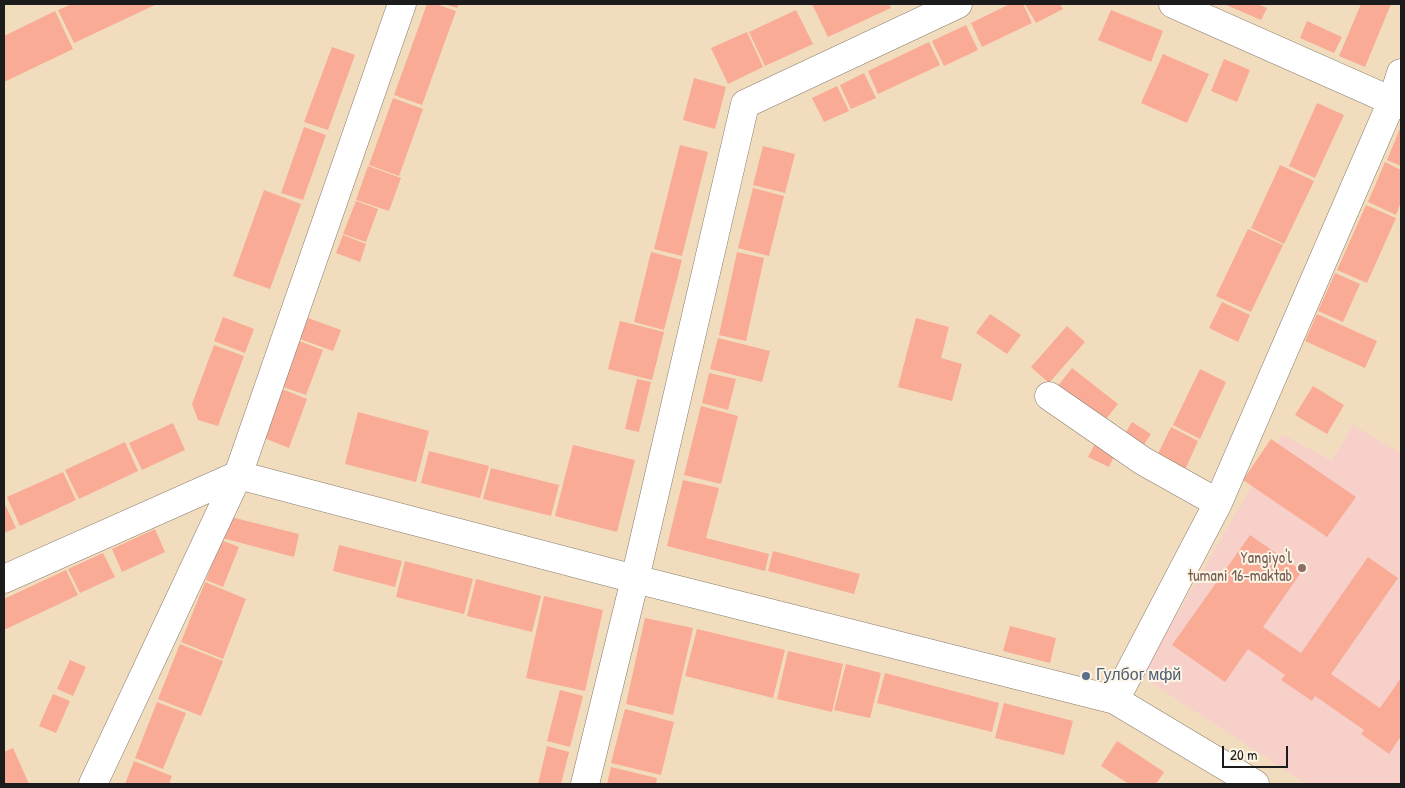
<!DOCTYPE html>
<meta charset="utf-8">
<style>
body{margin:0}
#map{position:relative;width:1405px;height:788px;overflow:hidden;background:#f2dcbe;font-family:"Patrick Hand",sans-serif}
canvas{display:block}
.frame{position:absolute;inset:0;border:5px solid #1c1c1c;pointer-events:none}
.scale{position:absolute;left:1222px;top:746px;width:66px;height:22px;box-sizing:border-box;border:2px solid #1c1c1c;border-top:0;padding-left:6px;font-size:15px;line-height:18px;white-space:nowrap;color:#1c1c1c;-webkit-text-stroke:4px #fcf5e5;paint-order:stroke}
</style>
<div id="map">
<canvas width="1405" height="788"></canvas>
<div class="frame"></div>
<div class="scale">20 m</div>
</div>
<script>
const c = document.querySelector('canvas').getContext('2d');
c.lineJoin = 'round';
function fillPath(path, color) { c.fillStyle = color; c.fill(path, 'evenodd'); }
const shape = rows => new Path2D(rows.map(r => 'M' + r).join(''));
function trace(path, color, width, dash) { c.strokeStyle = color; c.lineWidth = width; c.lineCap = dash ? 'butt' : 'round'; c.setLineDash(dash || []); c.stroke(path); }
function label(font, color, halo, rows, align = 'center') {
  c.font = font + ' "Patrick Hand",sans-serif'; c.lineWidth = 4; c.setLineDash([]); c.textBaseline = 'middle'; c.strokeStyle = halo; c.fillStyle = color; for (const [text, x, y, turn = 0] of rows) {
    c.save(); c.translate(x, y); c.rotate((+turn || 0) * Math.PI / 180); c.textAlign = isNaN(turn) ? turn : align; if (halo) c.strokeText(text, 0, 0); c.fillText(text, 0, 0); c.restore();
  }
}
fillPath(shape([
 [1353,425,1401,453,1401,784,1306,784,1141,676,1282,434,1332,461]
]), '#f7d1c9');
fillPath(shape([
 [72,4,157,4,74,43,58,10],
 [427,4,436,4,456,11,422,105,394,95],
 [444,4,459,4,457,8],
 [812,4,889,4,891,8,828,37],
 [1010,4,1023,4,1032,23,982,47,971,23],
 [1025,4,1060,4,1063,9,1036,23],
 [1224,4,1257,4,1267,8,1261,20],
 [1361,4,1391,4,1365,67,1339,56],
 [796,10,813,44,765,66,749,32],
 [1111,10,1163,31,1151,62,1098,40],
 [55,11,73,49,4,82,4,36],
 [1307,21,1342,37,1334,53,1300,38],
 [966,25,978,50,944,66,932,41],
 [747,32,763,67,728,84,711,48],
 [929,42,940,65,878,94,868,71],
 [332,47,355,55,328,130,304,122],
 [1163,54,1209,74,1187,123,1141,103],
 [1224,59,1250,70,1237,102,1211,91],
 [864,73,876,98,851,109,840,85],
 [694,78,726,87,715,129,683,120],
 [837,86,849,111,824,122,812,98],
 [393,98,423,109,399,176,369,165],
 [1317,103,1344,115,1315,178,1289,166],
 [1401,126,1401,166,1387,160],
 [304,127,326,135,303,200,281,193],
 [680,145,708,152,682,256,654,249],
 [763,146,795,154,785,193,753,185],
 [1385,162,1401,170,1401,202,1396,215,1368,202],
 [1280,165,1314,181,1284,244,1251,228],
 [368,166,401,178,389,211,356,200],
 [753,188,784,196,769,256,738,248],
 [264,190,301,204,270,289,233,276],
 [356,201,378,209,366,242,343,234],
 [1366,205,1396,218,1367,283,1337,270],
 [1248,229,1283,245,1251,312,1216,296],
 [343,235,366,244,360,262,336,253],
 [651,252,682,260,664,330,634,322],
 [737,252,764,258,746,341,719,335],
 [1335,273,1360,284,1343,322,1318,311],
 [1222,302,1250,315,1238,342,1209,328],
 [990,314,1021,335,1007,354,976,333],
 [1317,314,1377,341,1365,368,1305,341],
 [223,317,254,329,245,353,214,341],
 [308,318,341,330,333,351,300,339],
 [916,318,949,327,941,358,962,364,952,401,898,387],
 [620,321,664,332,652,380,608,369],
 [1067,326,1085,342,1049,383,1031,367],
 [718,338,770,351,762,382,710,369],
 [299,341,323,350,306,395,283,387],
 [214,345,244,356,218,426,198,420,192,404],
 [1072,368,1118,404,1102,424,1056,388],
 [1200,369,1226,382,1200,439,1173,425],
 [709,373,736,379,728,410,702,403],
 [637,379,651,382,639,432,625,429],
 [1313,386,1344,405,1327,434,1295,415],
 [282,389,307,399,289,448,264,438],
 [701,406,738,416,721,484,684,475],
 [358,412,429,431,416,482,345,464],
 [1132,422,1151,434,1141,449,1123,437],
 [173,423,185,450,142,470,129,443],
 [1171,427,1198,441,1184,472,1156,458],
 [1271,439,1356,497,1327,537,1243,480],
 [1097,440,1117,450,1109,467,1088,457],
 [125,442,138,471,79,499,65,470],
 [573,445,635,460,617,532,555,516],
 [429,451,489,466,480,498,421,483],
 [491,468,559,485,551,516,483,499],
 [63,472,76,500,20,526,7,497],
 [683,480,719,488,706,538,769,554,765,571,667,546],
 [4,502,16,528,4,533],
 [231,517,299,534,294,557,222,538],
 [155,529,165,552,122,572,112,549],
 [1250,535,1302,571,1263,627,1301,653,1368,557,1398,578,1331,674,1380,708,1401,678,1401,736,1389,754,1361,734,1364,730,1315,696,1312,701,1281,680,1285,675,1248,649,1225,682,1172,645],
 [221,540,239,547,223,587,206,580],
 [339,545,402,561,395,587,333,571],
 [773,551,860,574,854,594,768,571],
 [103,553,115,577,80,593,68,569],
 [405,561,473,579,464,614,396,597],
 [66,570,78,595,4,630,4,599],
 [476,579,541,596,532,632,467,616],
 [205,582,246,599,223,659,181,642],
 [544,596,603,610,585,691,526,678],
 [645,618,693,628,673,715,626,704],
 [1010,626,1056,638,1050,663,1003,651],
 [697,629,785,650,773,698,685,676],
 [180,644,223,661,201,716,158,699],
 [788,651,843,664,832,712,777,699],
 [70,660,86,667,73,696,57,689],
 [846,664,881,673,870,718,834,710],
 [885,673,999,703,992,732,877,703],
 [560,690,583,696,570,747,547,741],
 [53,694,70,701,56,733,39,726],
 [157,702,186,713,163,769,135,758],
 [1004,703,1073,721,1064,755,995,738],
 [625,709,674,722,661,775,611,763],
 [1117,741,1164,772,1156,784,1129,784,1101,766],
 [547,746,569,752,561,784,538,784],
 [13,748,29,784,4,784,4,752],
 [134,761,172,776,169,784,125,784],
 [611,767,657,778,656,784,607,784]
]), '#f9ab95');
const minor = shape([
 [1173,4,1401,105],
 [1049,396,1143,461,1218,503],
 [4,579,238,475,635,579,1115,700,1255,784],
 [1115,700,1218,503,1392,101,1401,73],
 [93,784,238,475,402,4],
 [585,784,635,579,745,104,958,4]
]);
trace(minor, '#877c6d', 29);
trace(minor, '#fff', 28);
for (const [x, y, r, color] of [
 [1302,568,5,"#8d6e63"],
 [1086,676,5,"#5c6f8a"]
]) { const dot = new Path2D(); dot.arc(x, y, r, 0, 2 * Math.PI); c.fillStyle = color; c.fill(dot); trace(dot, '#fcf5e5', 2); }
label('16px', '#785e54', '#fcf5e5', [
 ["Yangiyo'l",1292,559],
 ["tumani 16-maktab",1292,577]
], 'right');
label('16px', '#4e5e75', '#fcf5e5', [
 ["Гулбог мфй",1096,676]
], 'left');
</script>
